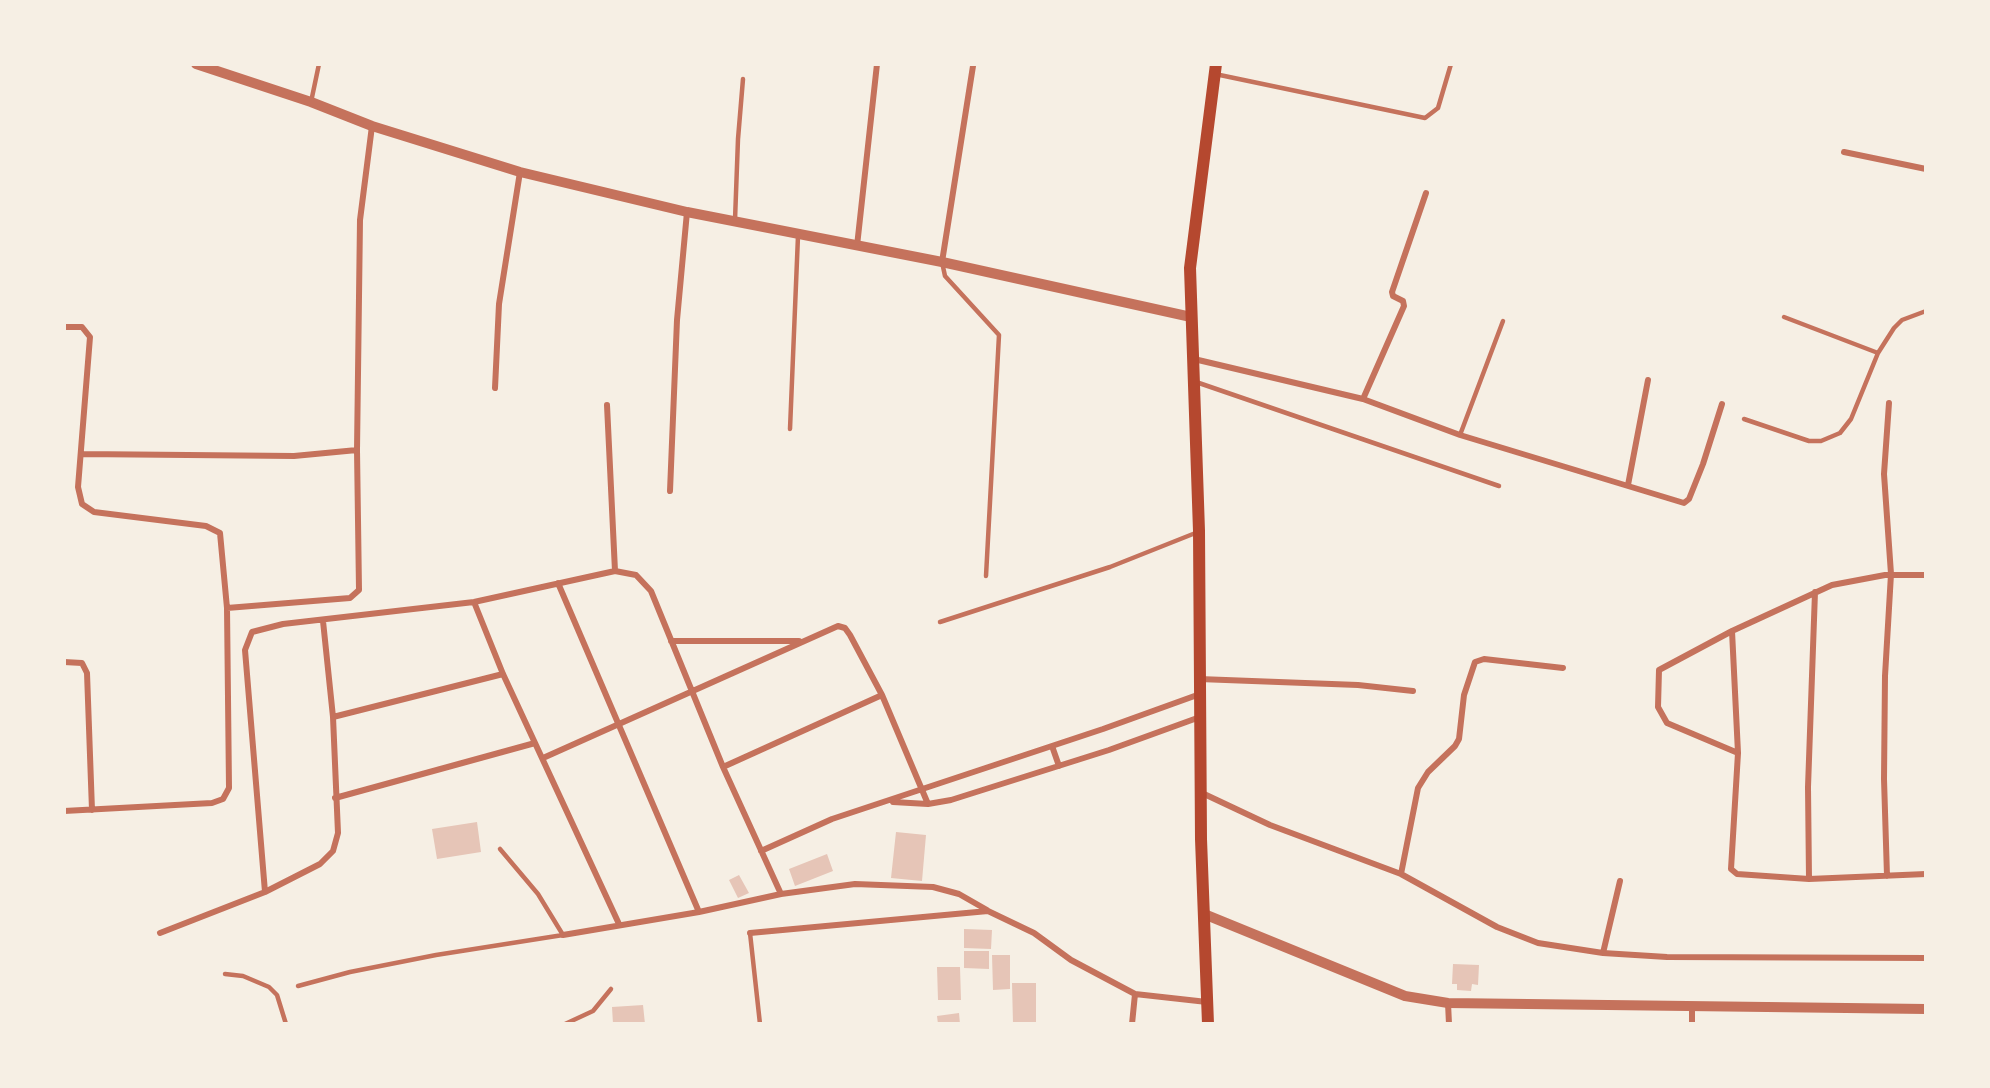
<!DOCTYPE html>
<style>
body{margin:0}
#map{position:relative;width:1990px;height:1088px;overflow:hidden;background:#f6efe4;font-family:"Sofia Sans Condensed",sans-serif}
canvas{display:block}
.frame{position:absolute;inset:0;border:66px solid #f6efe4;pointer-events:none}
</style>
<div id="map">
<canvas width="1990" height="1088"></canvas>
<div class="frame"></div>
</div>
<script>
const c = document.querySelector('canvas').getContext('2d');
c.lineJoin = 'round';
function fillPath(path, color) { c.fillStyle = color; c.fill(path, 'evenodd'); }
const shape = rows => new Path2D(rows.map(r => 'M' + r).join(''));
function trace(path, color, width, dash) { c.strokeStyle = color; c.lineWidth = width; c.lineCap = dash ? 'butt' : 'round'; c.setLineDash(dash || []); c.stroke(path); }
fillPath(shape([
 [477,822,481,852,437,859,432,829],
 [896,832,926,835,922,881,891,878],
 [827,854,833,871,795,886,789,869],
 [739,875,749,893,738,898,729,880],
 [964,929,992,930,991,949,964,948],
 [964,951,989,951,989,969,964,968],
 [992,955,1010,955,1010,989,993,990],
 [1453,964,1479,965,1478,985,1472,984,1471,991,1457,990,1457,984,1452,984],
 [937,967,960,967,961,1000,938,1000],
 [1012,983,1036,983,1036,1024,1013,1024],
 [643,1005,645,1024,613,1024,612,1007],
 [959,1013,960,1024,938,1024,937,1016]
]), '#e6c5b7');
trace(shape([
 [1215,74,1425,118,1438,108,1451,64],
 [311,102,319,64],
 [735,220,738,139,743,79],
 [942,262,945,276,999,335,986,576],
 [1784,317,1878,353],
 [1196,382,1499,486],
 [1744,419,1809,441,1821,441,1840,433,1851,419,1878,353,1894,328,1902,320,1926,311],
 [790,429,798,236],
 [1460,435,1503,321],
 [940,622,1110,567,1198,532],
 [750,933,760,1024],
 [225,974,243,976,269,987,277,995,286,1024],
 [298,986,350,972,436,955,563,935,538,894,500,849],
 [565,1024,593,1011,611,989]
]), '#c5725c', 4.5);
trace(shape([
 [1844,152,1926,169],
 [857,246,877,64],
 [942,262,973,66],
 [64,327,82,327,90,337,78,487,82,504,94,512,206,526,220,533,227,608,229,788,223,799,212,803,64,811],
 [1194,359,1363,399,1460,435,1684,503,1689,499,1703,464,1722,404],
 [495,388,499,304,520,172],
 [1363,399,1404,306,1403,301,1393,296,1392,292,1426,193],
 [607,405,615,571],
 [81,454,294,456,357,450],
 [1628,485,1648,380],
 [670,491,677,320,687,212],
 [558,583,699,912],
 [474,602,503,674,619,924],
 [227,608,350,598,359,590,357,450,360,220,372,126],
 [1732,631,1738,753,1731,869,1737,874,1809,879,1926,874],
 [671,641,799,641],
 [64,662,82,663,87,673,92,810],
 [1199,679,1358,685,1413,691],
 [333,717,503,674],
 [1052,746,1059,766],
 [1738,753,1667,723,1658,707,1659,670,1732,631,1832,585,1885,575,1926,575],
 [543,758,838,626,845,628,850,635,882,695,928,804],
 [723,767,882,695],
 [1202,793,1270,825,1401,874,1497,927,1538,943,1603,953,1667,957,1926,958],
 [335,798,535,743],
 [893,802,928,804,951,800,1109,750,1200,717],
 [761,851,832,819,1103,729,1200,694],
 [1401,874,1418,788,1428,772,1455,746,1459,739,1464,695,1475,662,1484,659,1563,668],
 [1887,876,1884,779,1885,676,1891,574,1884,474,1889,403],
 [1809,879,1808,787,1815,592],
 [265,892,245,650,252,632,283,624,474,602,615,571,636,575,651,591,723,767,781,894],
 [160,933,265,892,320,864,333,851,338,833,333,717,323,621],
 [750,933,988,911,1034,933,1071,960,1135,994,1207,1002],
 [563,935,699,912,781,894,855,884,933,887,959,894,987,910],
 [1603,953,1620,881],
 [1448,1003,1449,1024],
 [1132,1024,1135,994],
 [1692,1024,1692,1005]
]), '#c5725c', 6);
trace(shape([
 [196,64,311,102,372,126,520,172,687,212,942,262,1191,317],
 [1204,914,1405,996,1448,1003,1926,1009]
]), '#c5725c', 10);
trace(shape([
 [1208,1024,1201,839,1199,531,1190,268,1216,64]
]), '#b5482f', 12);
</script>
